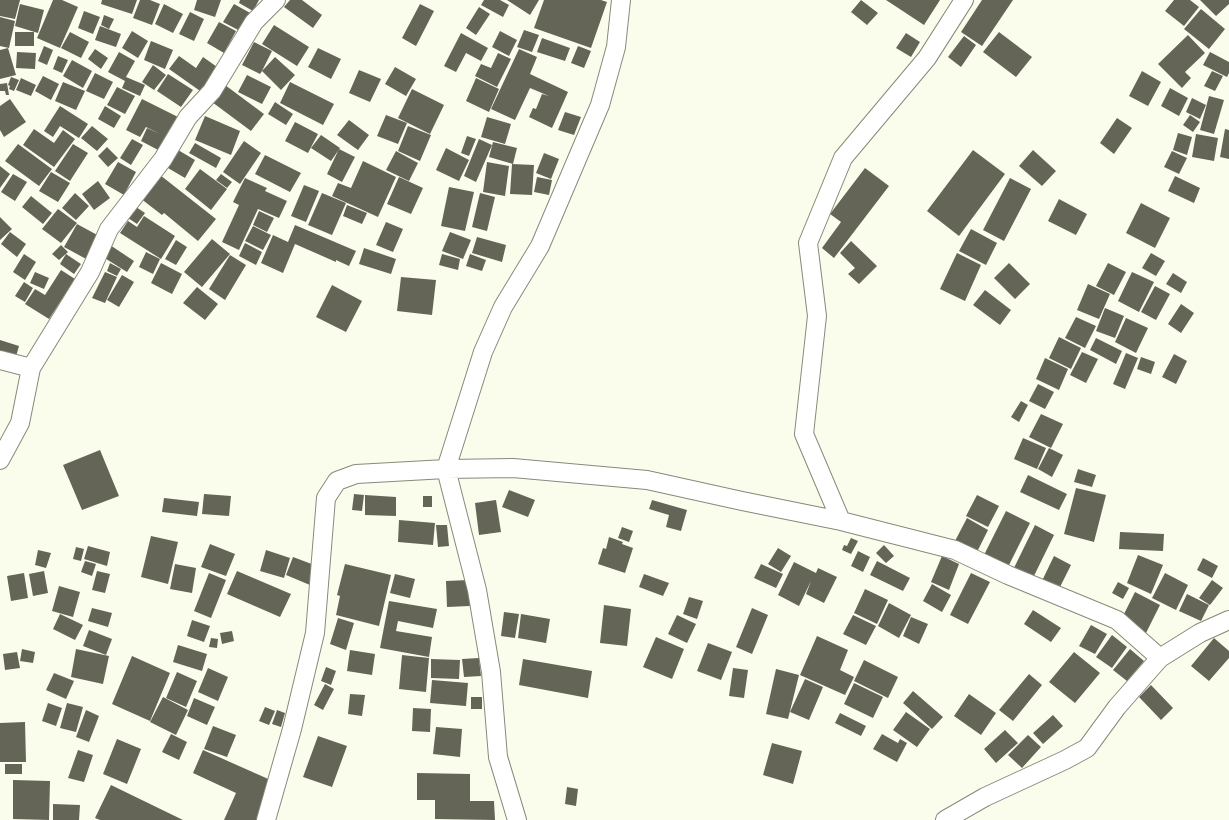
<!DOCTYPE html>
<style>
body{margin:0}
canvas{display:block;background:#fbfdec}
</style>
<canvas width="1229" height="820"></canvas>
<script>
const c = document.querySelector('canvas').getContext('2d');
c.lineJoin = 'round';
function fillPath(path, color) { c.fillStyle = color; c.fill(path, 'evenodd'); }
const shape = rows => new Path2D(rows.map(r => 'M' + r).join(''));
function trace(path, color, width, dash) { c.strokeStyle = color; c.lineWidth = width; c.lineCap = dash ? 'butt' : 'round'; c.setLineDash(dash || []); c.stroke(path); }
fillPath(shape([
 [0,0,20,0,15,19,0,16],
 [53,0,62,0,78,7,60,48,37,38],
 [102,0,137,0,132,14,101,4],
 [140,0,150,0,160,4,152,25,133,18],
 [197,0,221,0,215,17,194,10],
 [240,0,259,0,253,11,239,3],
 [290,0,302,0,322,15,313,28,284,7],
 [484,0,500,0,509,5,503,17,481,5],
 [507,0,539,0,530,15],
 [544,0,601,0,607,2,591,48,534,28],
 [861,0,878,13,867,25,851,12],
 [886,0,940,0,924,25],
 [982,0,1013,0,982,46,961,32],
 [1174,0,1190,0,1199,7,1184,26,1165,11],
 [1200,0,1229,0,1229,4,1216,16],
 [20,4,44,10,38,33,15,26],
 [164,4,183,14,173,33,155,24],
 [234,4,252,14,242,32,223,22],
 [420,4,434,11,416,46,402,38],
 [479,7,490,14,476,35,466,28],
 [1201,9,1225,29,1209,49,1184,29],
 [84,11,100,17,93,34,78,28],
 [190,12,204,19,194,41,179,34],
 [104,15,114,19,109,29,101,25],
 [0,17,15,21,9,48,0,46],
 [219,22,236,31,224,53,207,43],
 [274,25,309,47,297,66,262,44],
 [100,26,121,34,116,47,95,40],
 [524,30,539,35,532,52,517,47],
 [132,31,148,41,138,58,122,48],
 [500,31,517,40,509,56,492,47],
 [15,32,34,32,34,46,15,46],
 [70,32,89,42,81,58,61,48],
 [999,32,1032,57,1016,77,983,52],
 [461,33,488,48,481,61,466,53,456,72,444,66],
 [906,33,920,42,911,57,896,48],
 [1188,35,1205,53,1185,72,1191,78,1182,88,1158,64],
 [964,36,976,45,961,67,948,57],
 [542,38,570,48,565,61,537,52],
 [151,41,173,50,165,69,144,60],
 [254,42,272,51,262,71,275,57,295,75,281,90,262,71,260,74,242,65],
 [44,46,53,50,47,65,38,61],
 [578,46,591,51,584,68,571,63],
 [8,48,16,75,0,79,0,50],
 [318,48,341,59,331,79,308,67],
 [95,49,108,58,101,69,88,59],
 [519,49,537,57,530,74,568,92,552,128,529,117,533,108,536,109,542,94,549,96,530,88,515,120,491,109],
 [17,52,36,53,35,69,16,68],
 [119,52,135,61,126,77,145,85,140,96,122,88,125,81,108,72],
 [1210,52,1229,62,1229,73,1227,77,1203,65],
 [498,53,511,59,497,87,475,76,481,64,491,68],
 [58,56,68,60,62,73,53,69],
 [179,56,196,68,203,57,220,69,203,93,169,69],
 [72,60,92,71,83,88,63,76],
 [153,65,166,75,154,90,142,82],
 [395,67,416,79,406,96,385,84],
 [359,70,381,79,370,102,349,93],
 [1142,71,1161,82,1148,106,1129,96],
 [1212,71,1223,76,1215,91,1204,86],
 [95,73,113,82,104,99,86,91],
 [168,74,193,90,181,107,157,91],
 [247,75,271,87,262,104,238,92],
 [43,76,59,84,51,100,35,91],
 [11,77,19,80,14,91,9,89,10,86,8,85],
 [21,78,36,85,31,96,16,90],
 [476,78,499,89,489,112,466,101],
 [63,82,85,91,76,110,55,101],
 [290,82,334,104,323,125,280,103],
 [7,83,9,95,6,95,5,91,0,91,0,84],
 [225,85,264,114,251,131,212,102],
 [117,87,135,96,125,114,107,105],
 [1170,88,1188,98,1179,116,1161,106],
 [412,89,444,105,430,134,398,118],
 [1209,96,1224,100,1214,134,1200,130],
 [1192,98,1206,105,1200,119,1186,112],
 [10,99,26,122,4,137,0,130,0,106],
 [142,99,180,118,160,151,141,141,147,128,160,134,146,127,140,137,126,130],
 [275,102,293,114,286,125,268,114],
 [60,106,88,124,79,138,60,126,53,137,44,131],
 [105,106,121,116,114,128,98,119],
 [565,112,581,117,574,135,558,130],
 [386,115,407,123,398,144,377,136],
 [1190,115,1200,122,1193,132,1183,125],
 [205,116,240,131,231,155,195,140],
 [487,117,511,124,505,144,481,137],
 [1117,118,1132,128,1114,154,1100,143],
 [349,120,369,135,358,150,337,135],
 [295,122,318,134,308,153,285,141],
 [92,126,108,139,97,151,81,138],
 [408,126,431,135,420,161,398,151],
 [34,129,54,143,63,130,75,139,54,167,23,145],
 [1225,129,1229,130,1229,159,1220,157],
 [1178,133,1192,137,1187,155,1173,150],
 [1196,134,1218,138,1214,161,1192,157],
 [321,135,340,148,331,161,311,148],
 [467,136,476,139,469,156,461,153],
 [132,139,143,145,131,165,120,158],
 [479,139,492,145,476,182,464,176],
 [244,141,261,153,240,184,223,172],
 [493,142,517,148,513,164,489,157],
 [195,143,221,158,216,168,189,153],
 [18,144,52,169,39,186,5,161],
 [73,144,88,153,70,181,55,171],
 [107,147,118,158,108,167,98,156],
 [446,148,469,160,459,181,436,170],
 [339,149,355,157,342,182,327,174],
 [178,150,195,160,185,178,168,168],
 [973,150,1005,174,959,236,927,211],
 [1033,150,1056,171,1042,186,1019,166],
 [396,151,418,163,409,181,386,170],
 [1172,151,1187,158,1179,174,1164,167],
 [544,153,559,159,551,179,536,173],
 [265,155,301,173,290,192,255,174],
 [363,161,396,177,378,217,332,196,338,183,351,188],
 [118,162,136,172,124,195,105,184],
 [487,162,509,166,505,196,483,192],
 [512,164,534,165,532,195,510,194],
 [0,166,10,174,0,188],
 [865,168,889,186,834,258,822,248,841,222,830,214],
 [200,169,227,189,211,210,185,189],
 [51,172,70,183,58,202,39,191],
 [13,174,27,182,15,201,1,192],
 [221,174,232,182,227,188,216,180],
 [160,175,216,219,198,241,164,213,162,215,140,198],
 [1175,176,1200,188,1194,203,1168,191],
 [399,177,423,188,411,214,387,204],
 [537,177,552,180,549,195,534,192],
 [245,178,267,188,265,191,287,201,279,218,258,209,239,250,222,242,239,205,233,202],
 [1010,178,1031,189,1004,241,983,230],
 [98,181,110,198,94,210,82,194],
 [304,185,319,191,306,222,291,216],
 [449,187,474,192,465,231,441,226],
 [75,193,89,206,76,220,62,208],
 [322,193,346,203,332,235,308,225],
 [480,193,495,197,487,231,472,227],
 [31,196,52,213,43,224,22,207],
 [1059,199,1087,214,1076,235,1048,221],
 [1141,203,1170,218,1155,248,1126,233],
 [133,205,145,213,137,224,125,216],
 [347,205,367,213,362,224,343,216],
 [58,209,77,223,61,243,42,229],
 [259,211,274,218,267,232,253,225],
 [144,216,175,236,161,259,120,233,128,221,137,227],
 [0,217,12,229,0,240],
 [386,222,403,229,393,252,376,245],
 [77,224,101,237,88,260,64,247],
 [295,225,356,251,349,266,336,260,336,262,295,244,283,273,261,263,273,235,288,242],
 [253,226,271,235,263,250,245,241],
 [971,229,997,243,986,265,959,251],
 [10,232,26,244,17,257,1,244],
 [450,232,471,240,463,259,442,251],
 [477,237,506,245,502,262,472,253],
 [212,239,230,254,202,287,184,272],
 [176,240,187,247,176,265,165,259],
 [851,241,877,266,859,284,848,274,855,268,840,253],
 [245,243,262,252,256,265,239,256],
 [61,245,68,252,59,260,52,254],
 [110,245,134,261,127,272,103,257],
 [364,248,396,259,391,274,359,264],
 [146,252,160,259,153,274,139,267],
 [957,253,981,265,965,301,940,289],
 [1151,253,1165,261,1156,276,1142,268],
 [24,254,36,262,25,280,13,272],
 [66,254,81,264,74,274,60,264],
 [442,254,460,259,458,270,439,265],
 [470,254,486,260,482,271,466,266],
 [230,255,246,265,225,300,209,289],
 [110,263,121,269,117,276,107,271],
 [161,263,182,274,172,294,151,283],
 [1009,263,1030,284,1015,299,994,278],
 [1108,263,1126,272,1114,295,1096,286],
 [61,270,75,279,49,319,25,304,35,289,45,295],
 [35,272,49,278,44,289,30,283],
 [105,272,117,277,105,303,92,298],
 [1132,272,1154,282,1139,312,1118,301],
 [1173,273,1187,282,1181,293,1166,284],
 [122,275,134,282,119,307,107,300],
 [401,277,436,280,432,315,397,311],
 [24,282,33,288,25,302,15,296],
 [1088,284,1110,294,1099,319,1077,310],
 [332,285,362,301,346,332,316,317],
 [1155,286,1170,294,1156,320,1141,312],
 [197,287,218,304,205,320,183,303],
 [985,290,1011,310,1000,325,973,305],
 [1181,304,1194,313,1181,333,1168,324],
 [1105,308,1124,316,1115,338,1096,331],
 [1076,317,1096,326,1085,348,1065,338],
 [1126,318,1148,328,1136,353,1115,342],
 [1059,337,1081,348,1071,369,1049,358],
 [1096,338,1122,351,1116,364,1090,350],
 [0,340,19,346,15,360,0,356],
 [1082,352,1098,359,1086,383,1070,375],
 [1126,353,1138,358,1125,389,1113,384],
 [1174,354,1187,361,1176,384,1162,377],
 [1141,357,1155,362,1151,374,1137,369],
 [1045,358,1068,369,1059,390,1036,379],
 [1038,384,1054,392,1045,409,1029,401],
 [1021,401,1028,405,1019,422,1011,417],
 [1041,414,1063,424,1051,448,1029,437],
 [1023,438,1046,448,1037,469,1014,459],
 [1049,448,1063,455,1052,477,1038,469],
 [100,450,119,496,82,510,63,465],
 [1078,469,1096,475,1092,487,1074,482],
 [1028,475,1067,494,1059,510,1020,492],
 [1076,488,1106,495,1094,542,1064,534],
 [509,490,535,500,528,517,502,507],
 [204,494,231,496,229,516,202,514],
 [354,494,364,495,362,511,352,510],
 [365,495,396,497,396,516,365,515],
 [977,495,999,506,988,527,966,516],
 [423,496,432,496,432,507,423,507],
 [164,498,199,502,197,516,162,512],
 [496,500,501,532,479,535,475,503],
 [652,500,687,510,681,531,666,527,669,515,649,509],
 [1006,511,1030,523,1008,567,984,555],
 [967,518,988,530,977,552,955,541],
 [399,520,435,523,433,545,398,542],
 [436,525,447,525,449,546,438,547],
 [1035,525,1054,535,1031,582,1012,572],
 [622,527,633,531,629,542,618,538],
 [1120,532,1164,534,1163,551,1119,549],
 [151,536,178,542,168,584,141,577],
 [609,537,623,542,622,544,633,548,625,573,598,564,603,548,606,549],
 [851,538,858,541,851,554,842,550,844,545,847,546],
 [210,544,235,554,226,576,201,567],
 [884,545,894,556,886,563,876,553],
 [88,546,110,552,107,566,84,559],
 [76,547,84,549,81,561,73,559],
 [778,548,791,556,781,572,768,564],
 [38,550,51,553,46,568,35,565],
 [266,550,290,558,284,578,260,571],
 [858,551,870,557,863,572,851,566],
 [1138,555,1163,565,1151,594,1127,583],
 [942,556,959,564,949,590,931,582],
 [1054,556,1071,565,1057,593,1040,585],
 [293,557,317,566,310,585,286,575],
 [1203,558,1218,566,1212,578,1197,570],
 [85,561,96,564,92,576,81,572],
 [877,561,910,578,903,591,870,575],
 [794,562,816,573,818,568,837,577,824,603,806,594,811,581,799,606,778,595],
 [175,564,196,568,192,593,170,589],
 [345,564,391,575,379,626,336,615,340,596,337,595],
 [761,564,783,574,776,588,754,578],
 [44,571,48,593,33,596,29,574],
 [97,571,110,574,105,593,92,590],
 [237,571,291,594,280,617,227,594],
 [24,573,28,598,11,601,7,576],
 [209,573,226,580,211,618,194,611],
 [971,573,990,582,968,624,950,615],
 [1165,573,1188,585,1176,610,1152,598],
 [395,574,415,579,410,598,390,593],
 [644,574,669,583,663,596,639,587],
 [469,580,470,606,447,607,446,581],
 [1212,580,1223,588,1210,605,1199,598],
 [1118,582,1129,588,1123,599,1112,593],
 [932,584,951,595,942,612,923,601],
 [59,586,80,592,73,617,52,611],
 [865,589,888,600,877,624,854,613],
 [1135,592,1160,605,1146,633,1121,620],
 [1187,594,1209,605,1201,621,1179,611],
 [689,597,703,601,697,619,683,614],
 [389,601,437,609,433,628,398,621,396,631,432,637,429,657,380,648],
 [889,603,911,615,899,638,878,626],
 [604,605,631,609,627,646,600,643],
 [92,608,112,613,108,627,88,621],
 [752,608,768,615,752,654,736,647],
 [1033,610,1061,628,1051,642,1024,624],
 [504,612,519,614,515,638,501,636],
 [60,614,83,625,75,640,53,629],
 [521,614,550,619,546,643,518,638],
 [677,615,696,624,687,643,668,634],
 [853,615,876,626,866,645,843,634],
 [911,617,928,624,919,644,903,636],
 [338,618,354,623,346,650,330,644],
 [192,620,210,626,204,642,187,636],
 [1091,625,1107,634,1095,654,1079,646],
 [89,630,112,639,106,655,83,646],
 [232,631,234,641,222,644,220,633],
 [1112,635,1127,647,1112,668,1096,657],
 [817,636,848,650,840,670,854,677,845,695,800,675],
 [656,637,684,649,672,679,643,667],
 [211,638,218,639,217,648,209,647],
 [1214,638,1229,651,1229,658,1209,681,1191,666],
 [708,643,732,652,721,680,697,671],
 [178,645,207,654,202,671,173,662],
 [22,649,35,652,33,663,20,661],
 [76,649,109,656,103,684,71,677],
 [1130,649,1144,661,1127,681,1113,670],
 [350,650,375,654,372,675,347,671],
 [17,652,20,668,5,670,3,654],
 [1074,652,1100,673,1075,703,1049,682],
 [402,655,429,658,426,692,399,689],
 [132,656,170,673,150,721,112,704],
 [479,658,481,676,464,677,462,659],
 [431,659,460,660,459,679,431,678],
 [523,659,592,671,588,698,519,685],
 [864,660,898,677,888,698,854,681],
 [326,667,336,671,331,685,321,681],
 [208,668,228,677,218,701,198,692],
 [733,668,748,670,744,698,729,696],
 [776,669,799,675,788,719,766,714],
 [177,672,197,681,186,707,166,698],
 [54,673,74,681,66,699,46,690],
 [1029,674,1042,685,1013,721,999,710],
 [805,679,823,687,809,720,790,712],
 [432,680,468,683,466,706,430,703],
 [854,683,883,697,873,718,844,704],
 [325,684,334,689,323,710,314,705],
 [1151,685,1173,708,1161,720,1139,697],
 [913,691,943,717,932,729,903,703],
 [350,694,365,695,362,716,348,714],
 [969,694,996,713,981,735,954,716],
 [163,697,188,710,176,735,150,722],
 [471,697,482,697,482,709,471,709],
 [194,698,215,707,207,725,187,716],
 [48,703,62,708,56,726,42,721],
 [67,703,83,707,76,732,60,728],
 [265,707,275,711,269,725,259,721],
 [413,708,431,709,430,732,412,731],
 [86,710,99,716,89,742,76,737],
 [277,710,285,713,281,727,272,724],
 [906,712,930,729,917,747,893,730],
 [840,713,866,726,861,736,835,723],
 [1053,715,1063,726,1043,744,1033,733],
 [25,722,26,762,0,762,0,723],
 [213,726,236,735,227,757,204,749],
 [436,727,462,729,460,757,433,754],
 [1005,730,1018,743,996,763,984,749],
 [171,734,187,742,179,760,162,752],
 [882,734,898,743,900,739,907,743,897,762,873,749],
 [1028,735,1041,747,1022,768,1008,755],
 [318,736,347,746,332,787,303,777],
 [117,739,141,749,127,784,103,774],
 [772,743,802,751,793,784,763,775],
 [78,750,93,755,84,782,68,778],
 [203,750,275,782,258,820,224,820,236,793,193,773],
 [5,764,22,764,22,774,5,774],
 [417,773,470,774,470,801,494,801,495,820,435,819,435,800,417,800],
 [13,780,50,781,49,820,13,819],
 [111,785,183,820,100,820,95,818],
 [567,787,578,789,576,806,565,804],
 [53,804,80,805,79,820,53,820]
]), '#646557');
const street = shape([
 [0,360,31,368,20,423,0,460],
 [31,368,90,272,109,229,163,159,188,117,212,91,254,22,276,0],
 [841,521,804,434,817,316,808,243,843,158,927,58,964,0],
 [266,820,292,729,315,633,326,498,337,481,356,474,446,469,513,468,647,480,742,501,841,521,955,550,1008,575,1117,620,1160,658],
 [517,820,498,757,491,672,477,590,446,469,483,352,503,307,540,246,600,105,616,47,621,0],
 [945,820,985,797,1065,760,1087,748,1117,707,1160,658,1200,633,1229,620]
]);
trace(street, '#88897a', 20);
trace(street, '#fff', 18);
</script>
